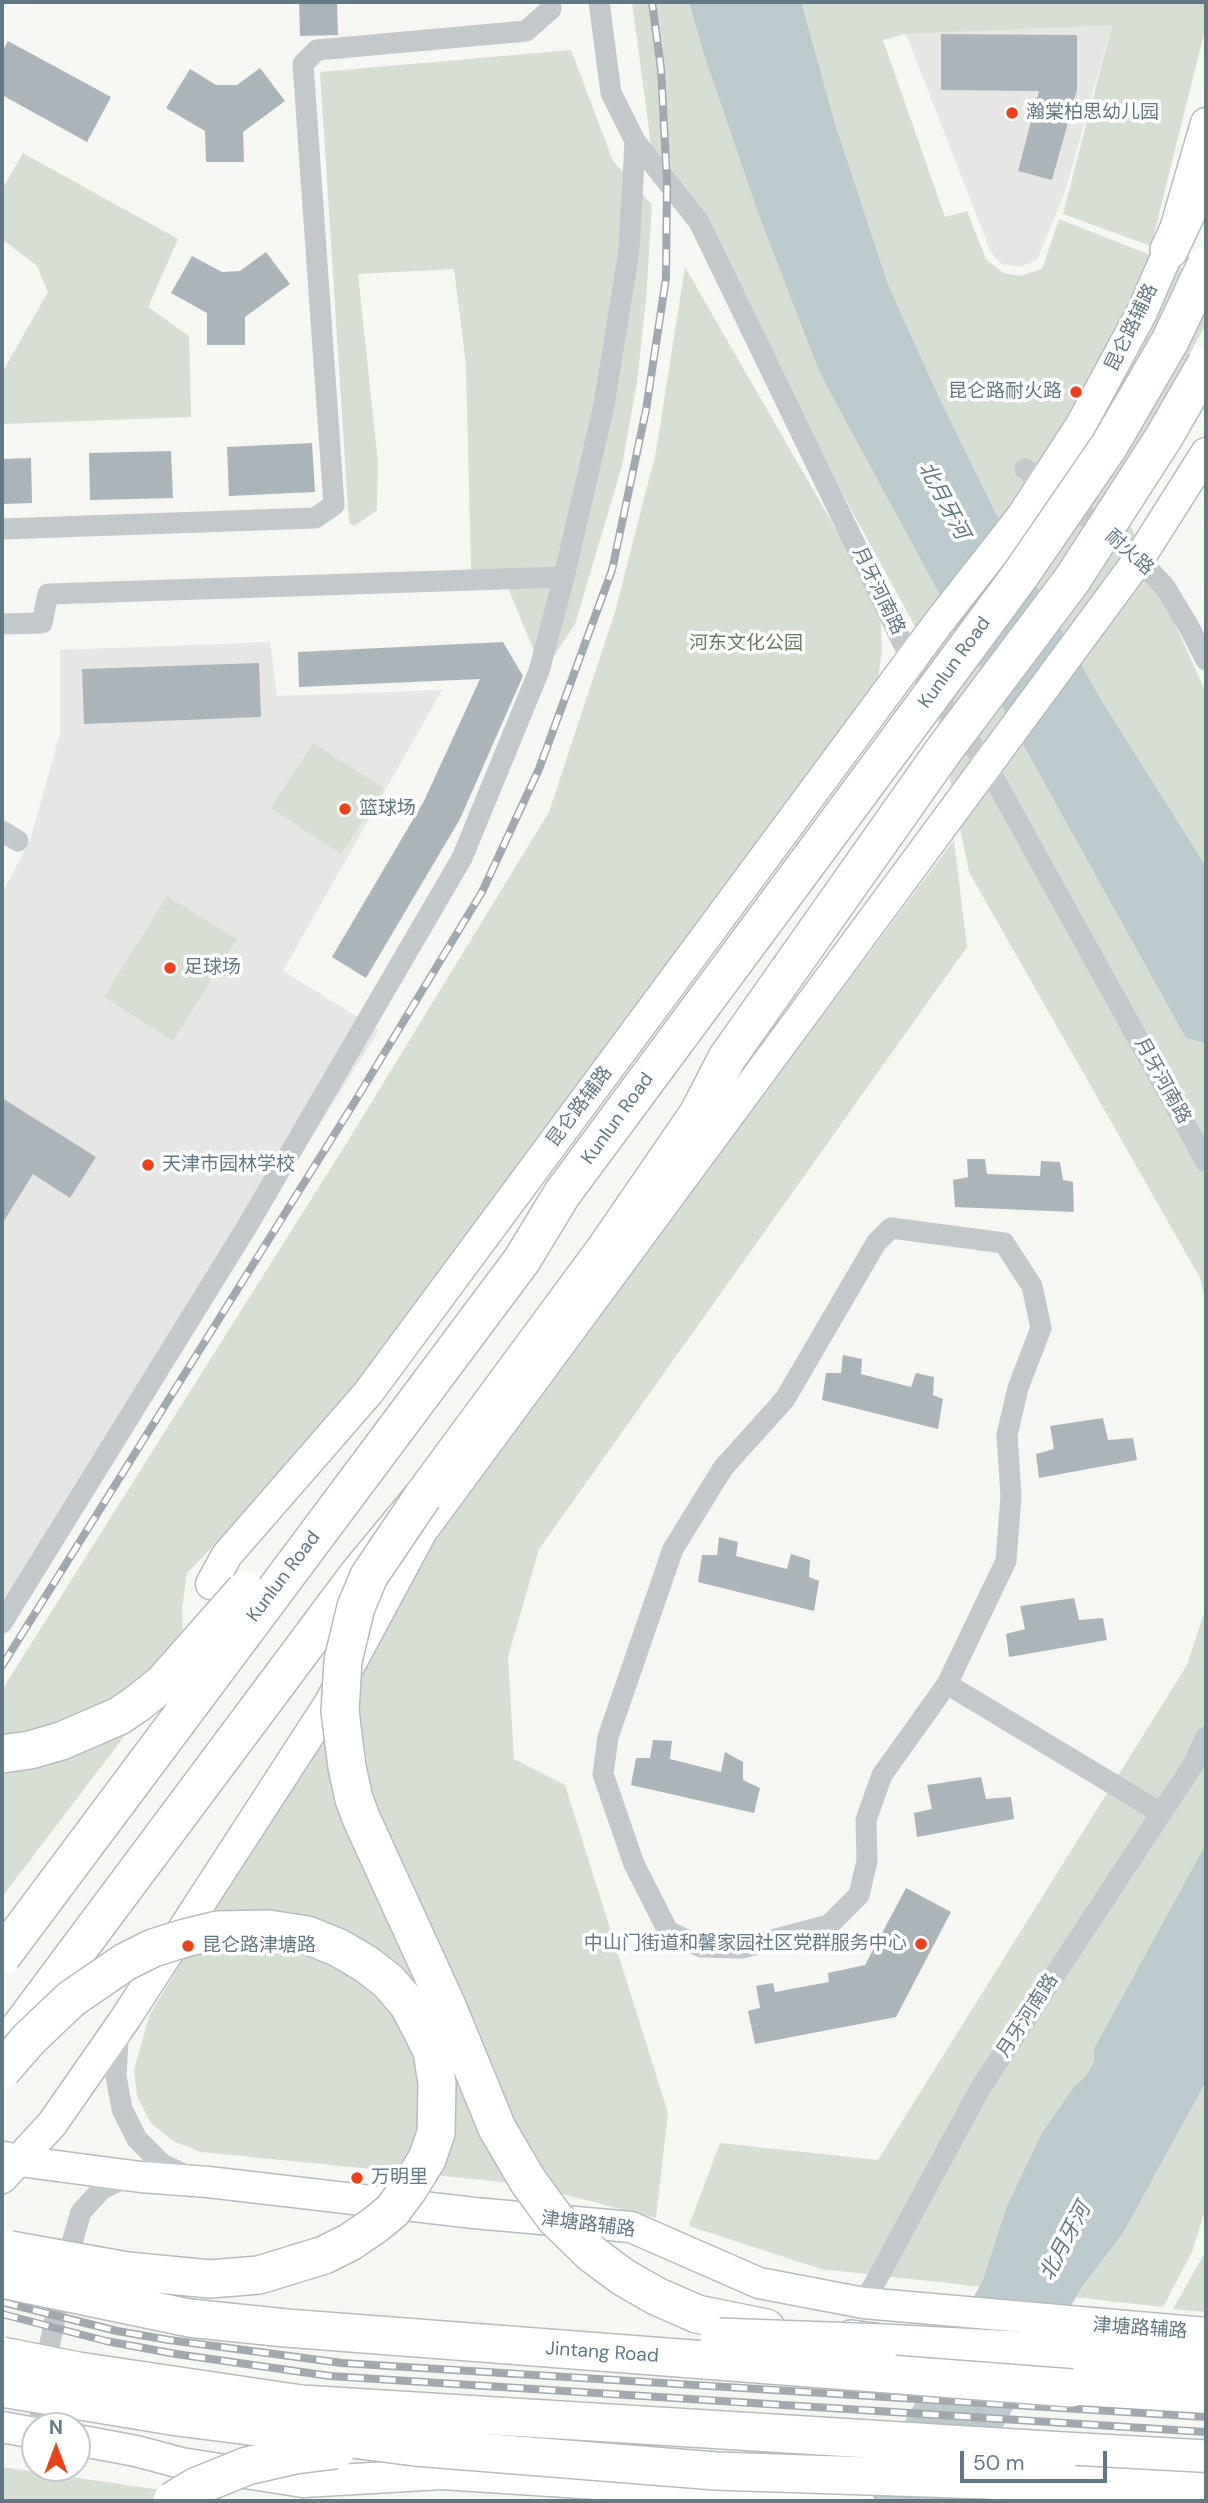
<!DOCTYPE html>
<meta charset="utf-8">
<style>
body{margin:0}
#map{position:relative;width:1208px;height:2503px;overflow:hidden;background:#f6f6f2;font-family:"DM Sans",sans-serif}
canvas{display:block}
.frame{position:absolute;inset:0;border:4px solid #637885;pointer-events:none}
.north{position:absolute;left:21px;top:2412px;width:70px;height:70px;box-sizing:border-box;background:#fff;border:2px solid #c1c9ce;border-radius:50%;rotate:0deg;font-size:19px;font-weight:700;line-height:28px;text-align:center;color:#637885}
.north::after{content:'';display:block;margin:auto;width:24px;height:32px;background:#ee411a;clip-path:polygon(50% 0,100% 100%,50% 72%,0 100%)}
.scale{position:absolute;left:960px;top:2451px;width:147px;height:32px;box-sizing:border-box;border:4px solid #637885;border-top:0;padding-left:9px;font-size:21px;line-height:24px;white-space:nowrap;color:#637885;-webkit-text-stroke:5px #fff;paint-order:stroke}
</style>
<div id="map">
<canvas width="1208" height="2503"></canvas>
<div class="frame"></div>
<div class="north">N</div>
<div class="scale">50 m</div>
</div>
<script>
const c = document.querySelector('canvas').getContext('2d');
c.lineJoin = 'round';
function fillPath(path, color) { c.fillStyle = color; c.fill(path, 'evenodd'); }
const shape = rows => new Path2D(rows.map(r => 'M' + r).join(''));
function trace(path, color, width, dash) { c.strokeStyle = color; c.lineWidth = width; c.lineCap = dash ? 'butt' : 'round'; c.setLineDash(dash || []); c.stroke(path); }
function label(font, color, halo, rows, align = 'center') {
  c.font = font + ' "DM Sans","Noto Sans SC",sans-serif'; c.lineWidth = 7; c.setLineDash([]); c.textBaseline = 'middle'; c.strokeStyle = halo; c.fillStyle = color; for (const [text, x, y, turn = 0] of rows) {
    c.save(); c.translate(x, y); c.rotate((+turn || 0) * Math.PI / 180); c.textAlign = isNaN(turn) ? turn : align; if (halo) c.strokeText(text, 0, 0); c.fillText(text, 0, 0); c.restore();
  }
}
fillPath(shape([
 [1112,24,1065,192,1037,260,1020,267,1002,264,996,259,990,250,906,34],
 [270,642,277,696,442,690,283,971,379,1030,2,1632,2,893,30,841,60,733,60,650]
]), '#e6e7e5');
fillPath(shape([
 [632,2,1206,2,1206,26,1151,246,1063,214,1112,25,906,34,883,40,945,217,967,211,986,259,1003,273,1020,276,1042,269,1059,219,1206,277,1206,324,1115,491,1206,693,1206,1304,1200,1278,969,872,921,637,651,145],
 [571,50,613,161,652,205,646,300,637,382,622,466,575,624,543,673,502,573,471,571,466,365,454,269,358,274,378,463,377,510,354,526,349,523,320,72],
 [23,153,178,239,148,307,189,336,191,417,2,424,2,373,48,292,37,266,2,239,2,190],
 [685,267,880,606,882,650,875,700,314,1442,187,1573,182,1608,183,1640,126,1734,2,1897,2,1690,346,1144,549,812,615,612,656,452],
 [313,743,384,788,341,854,271,808],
 [954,840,967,947,539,1549,508,1657,514,1759,565,1785,668,2113,656,2218,523,2184,201,2152,173,2141,151,2123,137,2096,134,2070,150,2014,315,1743,417,1564,482,1470],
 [167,896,237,939,173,1041,104,997],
 [1206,1607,1206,2207,1192,2252,1163,2307,821,2269,689,2226,720,2143,878,2160,1187,1665],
 [1203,2256,1206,2257,1206,2312,1173,2309],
 [2,2467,237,2501,2,2501]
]), '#d7ded3');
fillPath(shape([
 [689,2,801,2,835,124,888,285,940,400,997,516,1101,700,1206,867,1206,1046,1202,1042,1186,1038,927,571,820,373,760,218,704,54],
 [1206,1844,1206,2081,1123,2233,1081,2288,961,2501,861,2501,983,2280,1007,2206,1042,2133,1074,2087,1086,2076,1094,2062,1094,2049]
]), '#bcc9cd');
fillPath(shape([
 [299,2,337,2,338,35,300,36],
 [941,34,1077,35,1077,90,1052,180,1018,171,1039,91,941,90],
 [8,41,111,97,87,142,2,95,2,52],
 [260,68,285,101,243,132,244,162,206,162,205,131,166,108,190,69,216,85,237,85],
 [266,252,290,284,245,317,245,345,207,345,207,313,171,293,192,256,222,272,240,271],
 [312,443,315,492,229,496,227,447],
 [171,451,173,498,90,500,89,453],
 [31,458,32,503,2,504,2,459],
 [503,642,523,676,460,819,366,978,332,957,424,801,480,679,299,687,298,652],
 [259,663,261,717,84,724,82,669],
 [2,1098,96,1157,70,1198,33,1174,2,1224],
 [967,1159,985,1159,987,1174,1040,1176,1041,1161,1060,1162,1063,1180,1073,1182,1074,1212,955,1207,953,1180,968,1177],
 [843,1355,862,1359,861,1374,911,1387,916,1373,934,1377,933,1395,943,1399,938,1429,822,1400,826,1373,841,1373],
 [1103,1418,1108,1440,1133,1438,1137,1460,1039,1478,1036,1454,1054,1449,1050,1426],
 [719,1537,738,1542,736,1556,787,1569,791,1554,810,1560,809,1577,819,1581,814,1611,698,1582,702,1555,717,1555],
 [1074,1598,1079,1620,1103,1618,1107,1640,1009,1657,1006,1634,1025,1629,1020,1606],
 [653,1740,672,1741,670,1759,721,1772,725,1752,743,1762,743,1780,760,1788,754,1813,631,1785,636,1758,650,1758],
 [981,1777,986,1799,1011,1797,1014,1819,917,1837,914,1813,932,1809,927,1785],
 [906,1888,951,1912,896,2017,755,2044,748,2011,760,2008,756,1986,773,1983,775,1992,829,1982,828,1973,865,1965]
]), '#abb5b9');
const secondary = shape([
 [211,1584,227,1555,368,1393,939,622,1022,516,1081,425,1142,312,1169,250,1206,123],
 [5,2157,19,2161,141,2177,208,2182,474,2213,631,2227,759,2283,864,2303,1206,2333],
 [2,2178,52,2124,125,2019,329,1704,422,1531,1139,559,1206,453],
 [2,2427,35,2433],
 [77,2440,136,2451,181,2463,303,2482,442,2474,859,2501]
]);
const highway = shape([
 [1169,250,1206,172],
 [4,2049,357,1576,423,1496,606,1248,698,1114,727,1058],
 [592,2254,623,2277,656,2296,697,2314,766,2328],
 [851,2339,882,2343,1206,2360],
 [1072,2388,1206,2395],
 [1064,2451,1206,2459]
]);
trace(secondary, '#b5bbbf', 33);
trace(highway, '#b7bbbe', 40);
trace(shape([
 [599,2,611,93,635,141,699,222,911,660,986,764,1206,1162],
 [1025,469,1043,481,1139,559,1165,587,1189,627,1206,660],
 [2,529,315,518,334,505,303,64,317,50,526,31,551,9,550,2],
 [564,577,604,405,629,250,635,141],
 [2,624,42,623,48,594,564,577,539,671,462,858,248,1225,2,1623],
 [2,831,18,841],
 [947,1684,882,1775,866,1820,867,1861,859,1895,829,1925,742,1948,701,1947,668,1931,634,1864,603,1774,608,1737,673,1549,723,1468,785,1399,876,1243,891,1228,1004,1243,1032,1286,1041,1328,1018,1388,1007,1435,1011,1496,1006,1561,947,1684,1161,1813],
 [122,2028,118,2042,116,2076,122,2109,137,2139,162,2164,186,2175],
 [864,2303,981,2087,1193,1765,1206,1737],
 [49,2426,40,2413,43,2377,68,2256,81,2212,102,2189,116,2182,132,2179]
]), '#c3c8ca', 21);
trace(secondary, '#fff', 30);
trace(highway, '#fff', 37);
const rail = shape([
 [2,1666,354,1103,482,892,539,769,612,570,646,410,666,278,667,182,661,69,652,2],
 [2,2302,117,2331,169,2340,342,2363,1206,2417],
 [2,2314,106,2341,176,2354,330,2376,1206,2432]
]);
trace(rail, '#a1a9ae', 8);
trace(rail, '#fff', 5, [16]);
const highwayBridge = shape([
 [727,1058,944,750,1072,580,1164,437,1206,364],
 [423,1496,369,1576,356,1607,348,1640,343,1661,340,1711,347,1767,354,1799,362,1820,447,2006,497,2128,528,2181,555,2218,592,2254],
 [2,1754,30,1750,61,1741,119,1716,138,1703,163,1683,245,1590],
 [2,1956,522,1260,562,1194,1019,577,1109,446,1170,341,1206,265],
 [2,2070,29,2039,71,1999,125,1962,153,1948,185,1938,218,1930,268,1929,307,1935,339,1948,366,1964,388,1981,408,2004,420,2027,432,2051,437,2083,436,2133,427,2159,409,2188,392,2211,375,2225,350,2242,324,2255,259,2275,210,2279,127,2271,10,2250],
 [2,2279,189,2318,286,2328,1072,2388],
 [719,2337,882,2343],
 [2,2356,78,2371,301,2404,1064,2451],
 [2,2388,178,2417,415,2447,716,2471,988,2480,1206,2492],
 [172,2501,195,2487,247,2466,295,2455,336,2450]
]);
trace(highwayBridge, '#b7bbbe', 40, []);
trace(highwayBridge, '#fff', 37);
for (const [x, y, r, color] of [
 [1012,113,7,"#ee411a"],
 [1076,392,7,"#ee411a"],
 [345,809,7,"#ee411a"],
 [170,968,7,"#ee411a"],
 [148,1165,7,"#ee411a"],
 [921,1944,7,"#ee411a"],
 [188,1946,7,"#ee411a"],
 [357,2178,7,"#ee411a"]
]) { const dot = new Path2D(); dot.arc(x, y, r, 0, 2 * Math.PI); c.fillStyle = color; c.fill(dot); trace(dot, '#fff', 2.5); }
label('19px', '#637885', '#fff', [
 ["瀚棠柏思幼儿园",1026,113],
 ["昆仑路耐火路",1062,392,"right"],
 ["篮球场",359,809],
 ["足球场",184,968],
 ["天津市园林学校",162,1165],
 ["中山门街道和馨家园社区党群服务中心",907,1944,"right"],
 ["昆仑路津塘路",202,1946],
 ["万明里",371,2178]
], 'left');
label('19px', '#637885', '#fff', [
 ["昆仑路辅路",1132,328,-64],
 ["耐火路",1129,553,42],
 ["月牙河南路",878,591,64],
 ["Kunlun Road",955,663,-54],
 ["月牙河南路",1162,1081,61],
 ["昆仑路辅路",580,1107,-53],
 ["Kunlun Road",618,1119,-54],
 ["Kunlun Road",284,1577,-53],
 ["月牙河南路",1028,2016,-57],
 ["津塘路辅路",588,2225,7],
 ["津塘路辅路",1140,2329,4],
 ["Jintang Road",602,2353,4]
]);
label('19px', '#697c62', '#fff', [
 ["河东文化公园",746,644]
]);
label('italic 21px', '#5f7a82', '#fff', [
 ["北月牙河",943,501,62],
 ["北月牙河",1066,2242,-62]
]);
</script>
